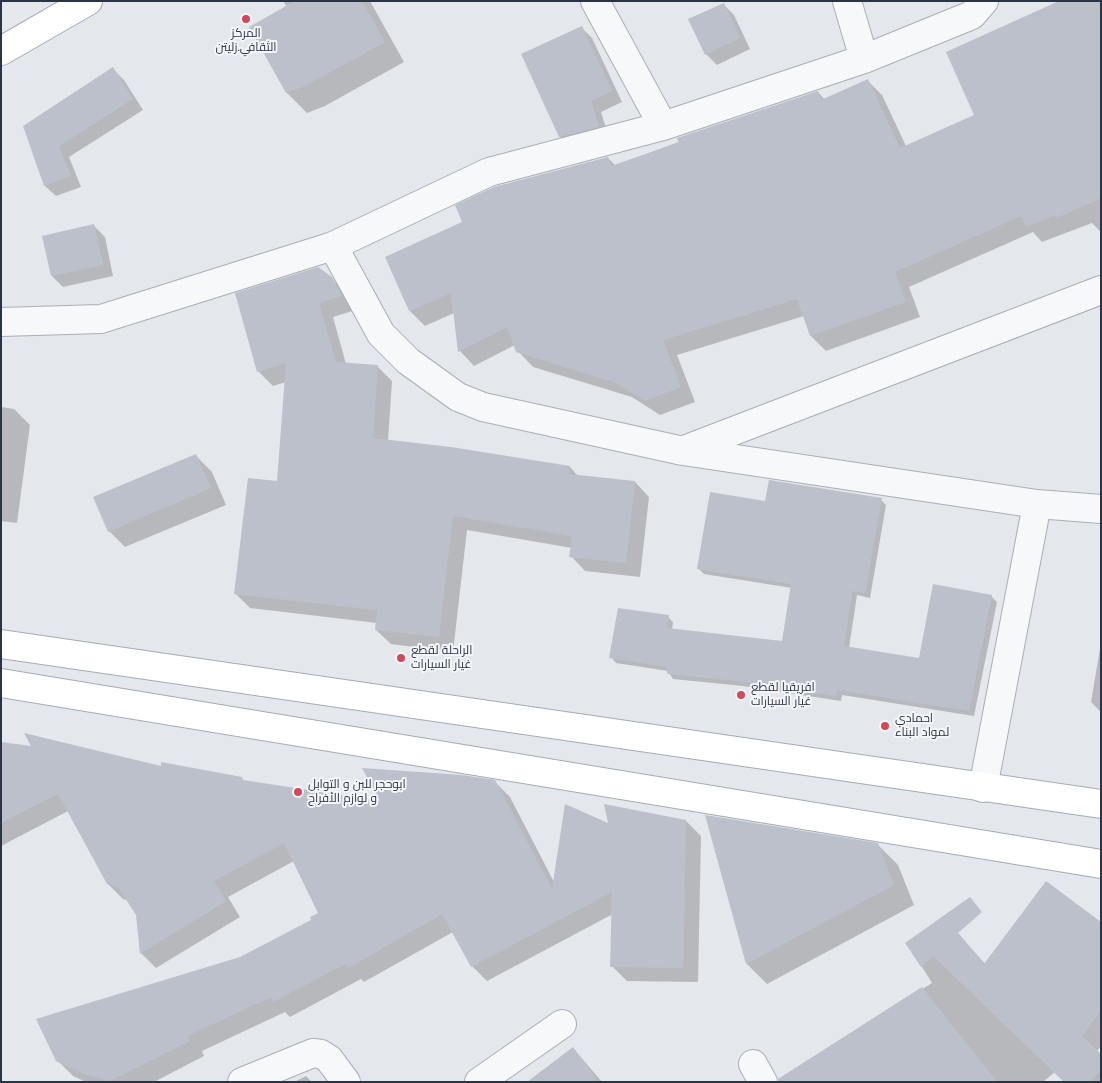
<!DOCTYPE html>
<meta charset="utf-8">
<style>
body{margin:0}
#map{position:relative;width:1102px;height:1083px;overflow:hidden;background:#e4e7ec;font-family:"DM Sans",sans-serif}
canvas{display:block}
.frame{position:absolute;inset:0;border:2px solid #2b3445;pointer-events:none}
</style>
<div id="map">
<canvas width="1102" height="1083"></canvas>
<div class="frame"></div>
</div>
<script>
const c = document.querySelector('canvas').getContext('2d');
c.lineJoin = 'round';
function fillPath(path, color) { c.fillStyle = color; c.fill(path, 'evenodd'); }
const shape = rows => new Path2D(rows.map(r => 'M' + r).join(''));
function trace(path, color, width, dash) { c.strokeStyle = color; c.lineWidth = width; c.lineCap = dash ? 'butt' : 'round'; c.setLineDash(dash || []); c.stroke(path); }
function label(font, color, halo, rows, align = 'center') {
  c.font = font + ' "DM Sans",Cairo,sans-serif'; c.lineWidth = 4; c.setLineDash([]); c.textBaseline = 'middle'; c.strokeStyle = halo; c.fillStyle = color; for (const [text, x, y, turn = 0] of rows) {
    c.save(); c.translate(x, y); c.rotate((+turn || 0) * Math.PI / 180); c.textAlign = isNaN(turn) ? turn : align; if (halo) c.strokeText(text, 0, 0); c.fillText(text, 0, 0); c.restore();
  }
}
fillPath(shape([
 [283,1,370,1,404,62,325,106,307,113,287,93,251,27,287,7],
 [1101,1,1101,232,1092,223,1042,242,1033,232,909,287,920,317,826,351,811,336,804,316,677,355,695,402,660,415,632,397,533,367,518,351,515,345,474,366,460,351,454,313,425,326,410,311,386,257,608,158,615,165,818,92,825,100,867,80,882,95,906,146,976,115],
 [723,4,734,15,750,49,717,65,706,54],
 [581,27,592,38,622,102,601,112,609,138,571,148,560,137],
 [113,69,124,80,143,110,69,157,81,187,56,196,45,186,24,126],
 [94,226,105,237,113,276,63,287,52,276],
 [331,278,346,293,356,310,333,317,346,364,378,367,392,381,388,441,570,467,578,476,635,482,649,497,640,577,585,571,571,556,572,548,467,530,453,652,391,644,376,630,377,623,250,608,236,594,278,482,286,382,273,386,258,371],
 [1,407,14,409,30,425,17,523,1,521],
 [196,456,212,472,226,505,125,547,109,531],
 [881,500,886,505,870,598,857,595,849,648,920,660,991,596,997,602,974,716,842,695,841,701,743,686,673,679,668,671,616,663,611,657,668,617,673,622,672,630,783,642,792,588,704,574,698,568,766,503],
 [1101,643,1101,712,1091,702],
 [1,744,382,802,494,781,510,797,554,882,610,825,686,821,701,836,698,982,627,981,612,966,613,914,487,981,472,966,453,932,364,982,361,979,290,1017,285,1012,202,1051,204,1056,154,1082,86,1082,73,1076,57,1060,240,958,313,920,320,913,294,861,228,897,240,917,156,968,141,953,137,915,128,900,123,899,108,884,68,811,1,846],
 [706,816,877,844,898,865,914,905,767,984,747,964],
 [1101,924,1101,1046,1097,1051,1101,1055,1101,1082,1065,1082,1055,1072,1043,1082,800,1082,793,1071,932,983,907,943,958,933,985,964],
 [573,1048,602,1082,529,1082],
 [306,1076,312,1082,294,1082]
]), '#0003');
fillPath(shape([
 [295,1,362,1,385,42,305,86,286,93,249,27],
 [1059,1,1101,1,1101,198,1056,218,1055,215,1026,227,1021,216,895,272,906,302,810,336,797,299,663,340,681,387,645,401,616,383,516,352,507,327,458,352,451,293,409,311,385,257,462,222,455,205,494,187,608,157,611,166,679,143,677,138,818,91,821,100,868,79,900,148,974,115,946,52],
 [724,3,740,38,705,55,688,19],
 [582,26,612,91,591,101,599,127,559,137,521,54],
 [113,67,133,99,59,146,71,176,44,186,23,126],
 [94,224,103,265,51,276,42,236],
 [318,267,332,277,342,296,319,303,336,362,378,365,373,438,451,447,570,466,569,474,635,481,626,563,569,557,572,536,453,516,439,637,375,630,377,610,234,594,248,478,277,481,286,363,257,372,235,293],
 [196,454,211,488,108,532,93,497],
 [769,480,882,498,865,593,852,591,844,646,919,658,933,584,992,595,969,711,837,690,836,696,737,681,667,674,667,667,609,658,618,608,669,615,667,628,782,641,791,584,697,569,710,492,765,501],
 [24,733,161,766,161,762,242,777,243,780,380,801,362,768,462,775,495,780,552,889,565,804,608,823,604,804,686,820,683,968,610,967,612,892,471,967,442,914,348,968,345,964,273,1002,271,997,187,1036,190,1041,110,1081,87,1075,56,1061,36,1019,240,957,311,920,310,917,318,913,284,843,214,881,226,901,140,954,136,915,118,887,107,884,58,794,1,823,1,742,31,746],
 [705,815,878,843,894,885,746,964],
 [1046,881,1101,922,1101,1011,1082,1036,1101,1054,1101,1070,1089,1082,1064,1082,933,956,921,967,905,943,970,897,982,912,958,933,984,964],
 [922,987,997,1082,779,1082,778,1079],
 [573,1047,599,1082,527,1082]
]), '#bbc0ca');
const minor = shape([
 [595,1,663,126],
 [847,1,864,59],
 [333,246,381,334,408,361,458,397,483,407,683,451,1037,504,1101,509],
 [1,322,101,319,333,246,489,172,663,126,864,59,972,15,984,1],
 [684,450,1101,290],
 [983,788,1037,504],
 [753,1064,763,1082],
 [242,1082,313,1053,321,1054,329,1059,346,1082],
 [479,1082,562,1024]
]);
const major = shape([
 [1,51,88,1],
 [1,644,1101,804],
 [1,683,1101,864]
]);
trace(minor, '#a9aeb7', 30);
trace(major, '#a3abb8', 30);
trace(minor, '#f7f8fa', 28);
trace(major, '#fff', 28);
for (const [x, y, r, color] of [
 [246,19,5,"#d1495b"],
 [401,658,5,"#d1495b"],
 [741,695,5,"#d1495b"],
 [885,726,5,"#d1495b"],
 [298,792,5,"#d1495b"]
]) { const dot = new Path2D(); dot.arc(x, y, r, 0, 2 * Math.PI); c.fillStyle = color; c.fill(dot); trace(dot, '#f4f6f9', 2); }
label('12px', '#2b3445', '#f4f6f9', [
 ["المركز",246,34,"center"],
 ["الثقافي.زليتن",246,48,"center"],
 ["الراحلة لقطع",411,651],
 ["غيار السيارات",411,665],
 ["افريقيا لقطع",751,688],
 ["غيار السيارات",751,702],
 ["احمادي",895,719],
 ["لمواد البناء",895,733],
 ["ابوحجر للبن و التوابل",308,785],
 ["و لوازم الأفراح",308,799]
], 'left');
</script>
